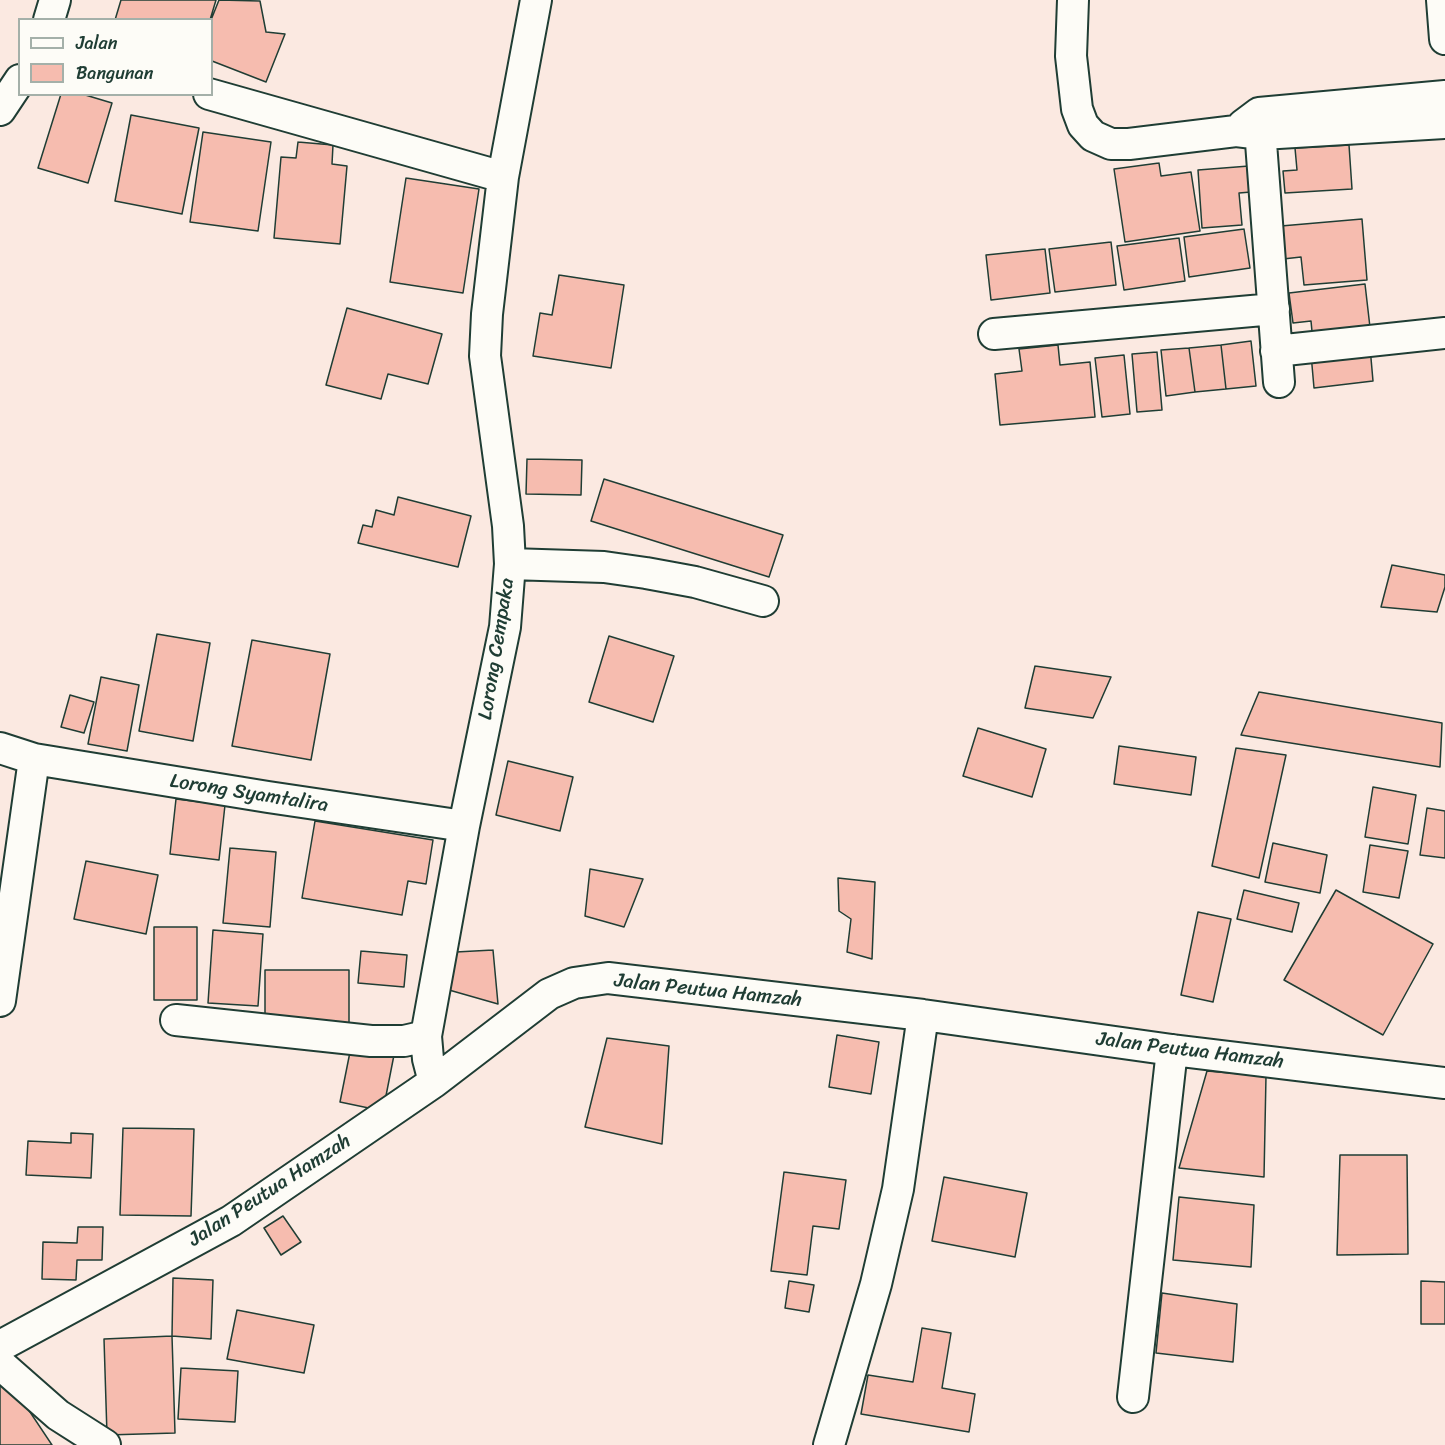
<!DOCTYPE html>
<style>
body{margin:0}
#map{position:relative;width:1445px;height:1445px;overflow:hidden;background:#fbe9e1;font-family:Sriracha,sans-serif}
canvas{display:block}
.legend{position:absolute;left:18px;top:18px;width:195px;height:78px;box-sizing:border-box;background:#fdfcf7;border:2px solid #a4b0a9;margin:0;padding:8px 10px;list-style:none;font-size:18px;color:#1f3d34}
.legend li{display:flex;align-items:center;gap:12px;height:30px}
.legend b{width:30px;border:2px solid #a4b0a9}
</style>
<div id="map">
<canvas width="1445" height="1445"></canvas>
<ul class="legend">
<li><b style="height:8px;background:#fdfcf7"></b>Jalan</li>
<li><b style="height:16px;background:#f6bcaf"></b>Bangunan</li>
</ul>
</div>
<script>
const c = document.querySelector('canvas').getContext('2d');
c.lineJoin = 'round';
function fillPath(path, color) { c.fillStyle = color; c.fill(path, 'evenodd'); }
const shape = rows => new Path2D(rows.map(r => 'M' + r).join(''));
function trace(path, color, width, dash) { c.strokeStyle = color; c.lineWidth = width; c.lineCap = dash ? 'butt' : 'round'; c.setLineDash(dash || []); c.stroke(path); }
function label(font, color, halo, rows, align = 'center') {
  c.font = font + ' Sriracha,sans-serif'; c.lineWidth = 4.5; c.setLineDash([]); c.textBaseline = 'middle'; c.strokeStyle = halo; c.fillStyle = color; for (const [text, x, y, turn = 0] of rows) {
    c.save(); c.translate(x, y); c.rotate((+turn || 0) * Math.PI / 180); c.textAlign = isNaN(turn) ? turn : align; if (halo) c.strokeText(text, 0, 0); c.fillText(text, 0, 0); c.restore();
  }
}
const building = shape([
 [121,0,216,0,210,20,115,20,121,0],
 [219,0,260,1,266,32,285,34,266,82,212,61,211,20,219,0],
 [61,94,82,94,112,103,88,183,38,168,61,94],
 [131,115,199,128,182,214,115,201,131,115],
 [203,132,271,142,258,231,190,222,203,132],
 [298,142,333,145,332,164,347,166,340,244,274,238,281,157,296,158,298,142],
 [1349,145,1352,189,1285,193,1283,171,1297,170,1295,148,1349,145],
 [1159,163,1161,176,1191,172,1200,231,1125,242,1114,169,1159,163],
 [1249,166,1251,192,1239,193,1242,225,1202,228,1198,170,1249,166],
 [406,178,479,189,463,293,390,282,406,178],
 [1362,219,1367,280,1304,285,1301,257,1283,259,1281,226,1362,219],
 [1244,229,1250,268,1189,277,1184,237,1244,229],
 [1179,238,1185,281,1124,290,1117,246,1179,238],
 [1111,242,1116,285,1055,292,1049,249,1111,242],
 [1045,249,1050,293,991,300,986,255,1045,249],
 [559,275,624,285,611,368,533,356,540,313,552,315,559,275],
 [1365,284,1371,336,1313,342,1311,321,1293,323,1289,293,1365,284],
 [347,308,442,334,428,384,388,374,381,399,326,385,347,308],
 [1251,341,1256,386,1226,389,1221,345,1251,341],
 [1058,345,1060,365,1090,362,1095,417,1000,425,995,374,1022,371,1019,349,1058,345],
 [1221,345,1226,389,1195,392,1189,348,1221,345],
 [1370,347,1373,381,1314,388,1311,354,1370,347],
 [1189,348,1195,392,1166,396,1161,350,1189,348],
 [1157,352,1162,410,1137,412,1132,354,1157,352],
 [1124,355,1130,414,1102,417,1095,358,1124,355],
 [527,459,582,460,581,495,526,494,527,459],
 [604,479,783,535,769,577,591,521,604,479],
 [398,497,471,516,458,567,358,543,363,525,372,527,376,510,394,515,398,497],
 [1392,565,1445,575,1445,587,1437,612,1381,607,1392,565],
 [157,634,210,643,193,741,139,731,157,634],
 [609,636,674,656,653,722,589,702,609,636],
 [252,640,330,654,311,760,232,746,252,640],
 [1035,666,1111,677,1093,718,1025,708,1035,666],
 [101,677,139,685,127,751,88,744,101,677],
 [1259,692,1442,723,1440,767,1241,735,1259,692],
 [70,695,94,702,84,733,61,727,70,695],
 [978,728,1046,749,1032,797,963,776,978,728],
 [1119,746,1196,757,1191,795,1114,784,1119,746],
 [1236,748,1286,755,1259,878,1212,866,1236,748],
 [508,761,573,777,560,831,496,815,508,761],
 [1373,787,1416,795,1408,844,1365,837,1373,787],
 [176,799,225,805,219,860,170,854,176,799],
 [1427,808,1445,811,1445,858,1420,855,1427,808],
 [315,821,433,840,426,884,408,881,402,915,302,898,315,821],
 [1273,843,1327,855,1320,893,1265,882,1273,843],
 [1370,845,1408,851,1399,898,1363,892,1370,845],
 [230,848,276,852,270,927,223,923,230,848],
 [86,861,158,875,146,934,74,919,86,861],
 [590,869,643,879,624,927,585,916,590,869],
 [838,878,875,882,872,959,847,952,851,919,839,911,838,878],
 [1244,890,1299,903,1292,932,1237,919,1244,890],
 [1336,890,1433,944,1383,1035,1284,980,1336,890],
 [1198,912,1231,919,1213,1002,1181,995,1198,912],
 [154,927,197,927,197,1000,154,1000,154,927],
 [213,930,263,934,258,1006,208,1003,213,930],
 [493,950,498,1004,449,990,456,952,493,950],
 [361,951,407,955,404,987,358,983,361,951],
 [265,970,349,970,349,1025,265,1025,265,970],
 [837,1035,879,1042,871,1094,829,1087,837,1035],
 [607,1038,669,1046,662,1144,585,1127,607,1038],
 [351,1047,394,1055,383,1111,340,1102,351,1047],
 [1207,1071,1266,1076,1264,1177,1179,1168,1207,1071],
 [123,1128,194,1129,191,1216,120,1215,123,1128],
 [71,1133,93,1134,91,1178,26,1175,28,1141,71,1143,71,1133],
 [1340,1155,1407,1155,1408,1254,1337,1255,1340,1155],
 [784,1172,846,1180,839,1229,813,1226,807,1275,771,1271,784,1172],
 [944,1177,1027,1193,1015,1257,932,1241,944,1177],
 [1179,1197,1254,1205,1251,1267,1173,1260,1179,1197],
 [283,1216,301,1242,281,1255,264,1228,283,1216],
 [78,1227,103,1227,102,1260,77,1260,76,1280,42,1279,43,1242,77,1243,78,1227],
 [173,1278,213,1280,211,1339,172,1336,173,1278],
 [789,1281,814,1285,809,1312,785,1308,789,1281],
 [1421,1281,1445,1282,1445,1324,1421,1324,1421,1281],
 [1162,1293,1237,1304,1233,1362,1156,1353,1162,1293],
 [237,1310,314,1325,304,1373,227,1359,237,1310],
 [922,1328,951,1333,942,1388,975,1394,969,1432,861,1414,868,1375,913,1382,922,1328],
 [172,1336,175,1433,107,1435,104,1339,172,1336],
 [181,1368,238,1371,235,1422,178,1419,181,1368],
 [8,1379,52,1445,0,1445,0,1384,8,1379]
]);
fillPath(building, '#f6bcaf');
trace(building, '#1f3d34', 1.5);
const street = shape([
 [1073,0,1071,56,1077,109,1083,125,1093,136,1111,144,1129,144,1236,131,1262,134,1445,123],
 [1442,0,1445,39],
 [49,20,55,0],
 [209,94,503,177],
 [0,110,20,80],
 [1259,116,1279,382],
 [1243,125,1259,113,1445,96],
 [994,334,1274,309],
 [1276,351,1445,333],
 [510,564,604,567,646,573,695,582,763,601],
 [0,748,34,759,268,797,464,826],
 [0,1001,34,759],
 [176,1020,371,1041,404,1041,426,1036],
 [434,1082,428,1059,426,1036,464,826,505,627,510,564,508,526,485,356,487,314,503,177,536,0],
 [0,1346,231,1221,434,1082,549,994,574,983,608,978,923,1015,1172,1050,1445,1083],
 [0,1364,58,1415,105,1445],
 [1133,1397,1172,1050],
 [829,1445,876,1284,898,1189,923,1015]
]);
trace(street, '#1f3d34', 34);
trace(street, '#fdfcf7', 30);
label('20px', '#1f3d34', '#fdfcf7', [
 ["Lorong Cempaka",497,649,-81],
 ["Lorong Syamtalira",249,794,9],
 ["Jalan Peutua Hamzah",708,991,6],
 ["Jalan Peutua Hamzah",1190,1051,7],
 ["Jalan Peutua Hamzah",270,1191,-33]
]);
</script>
